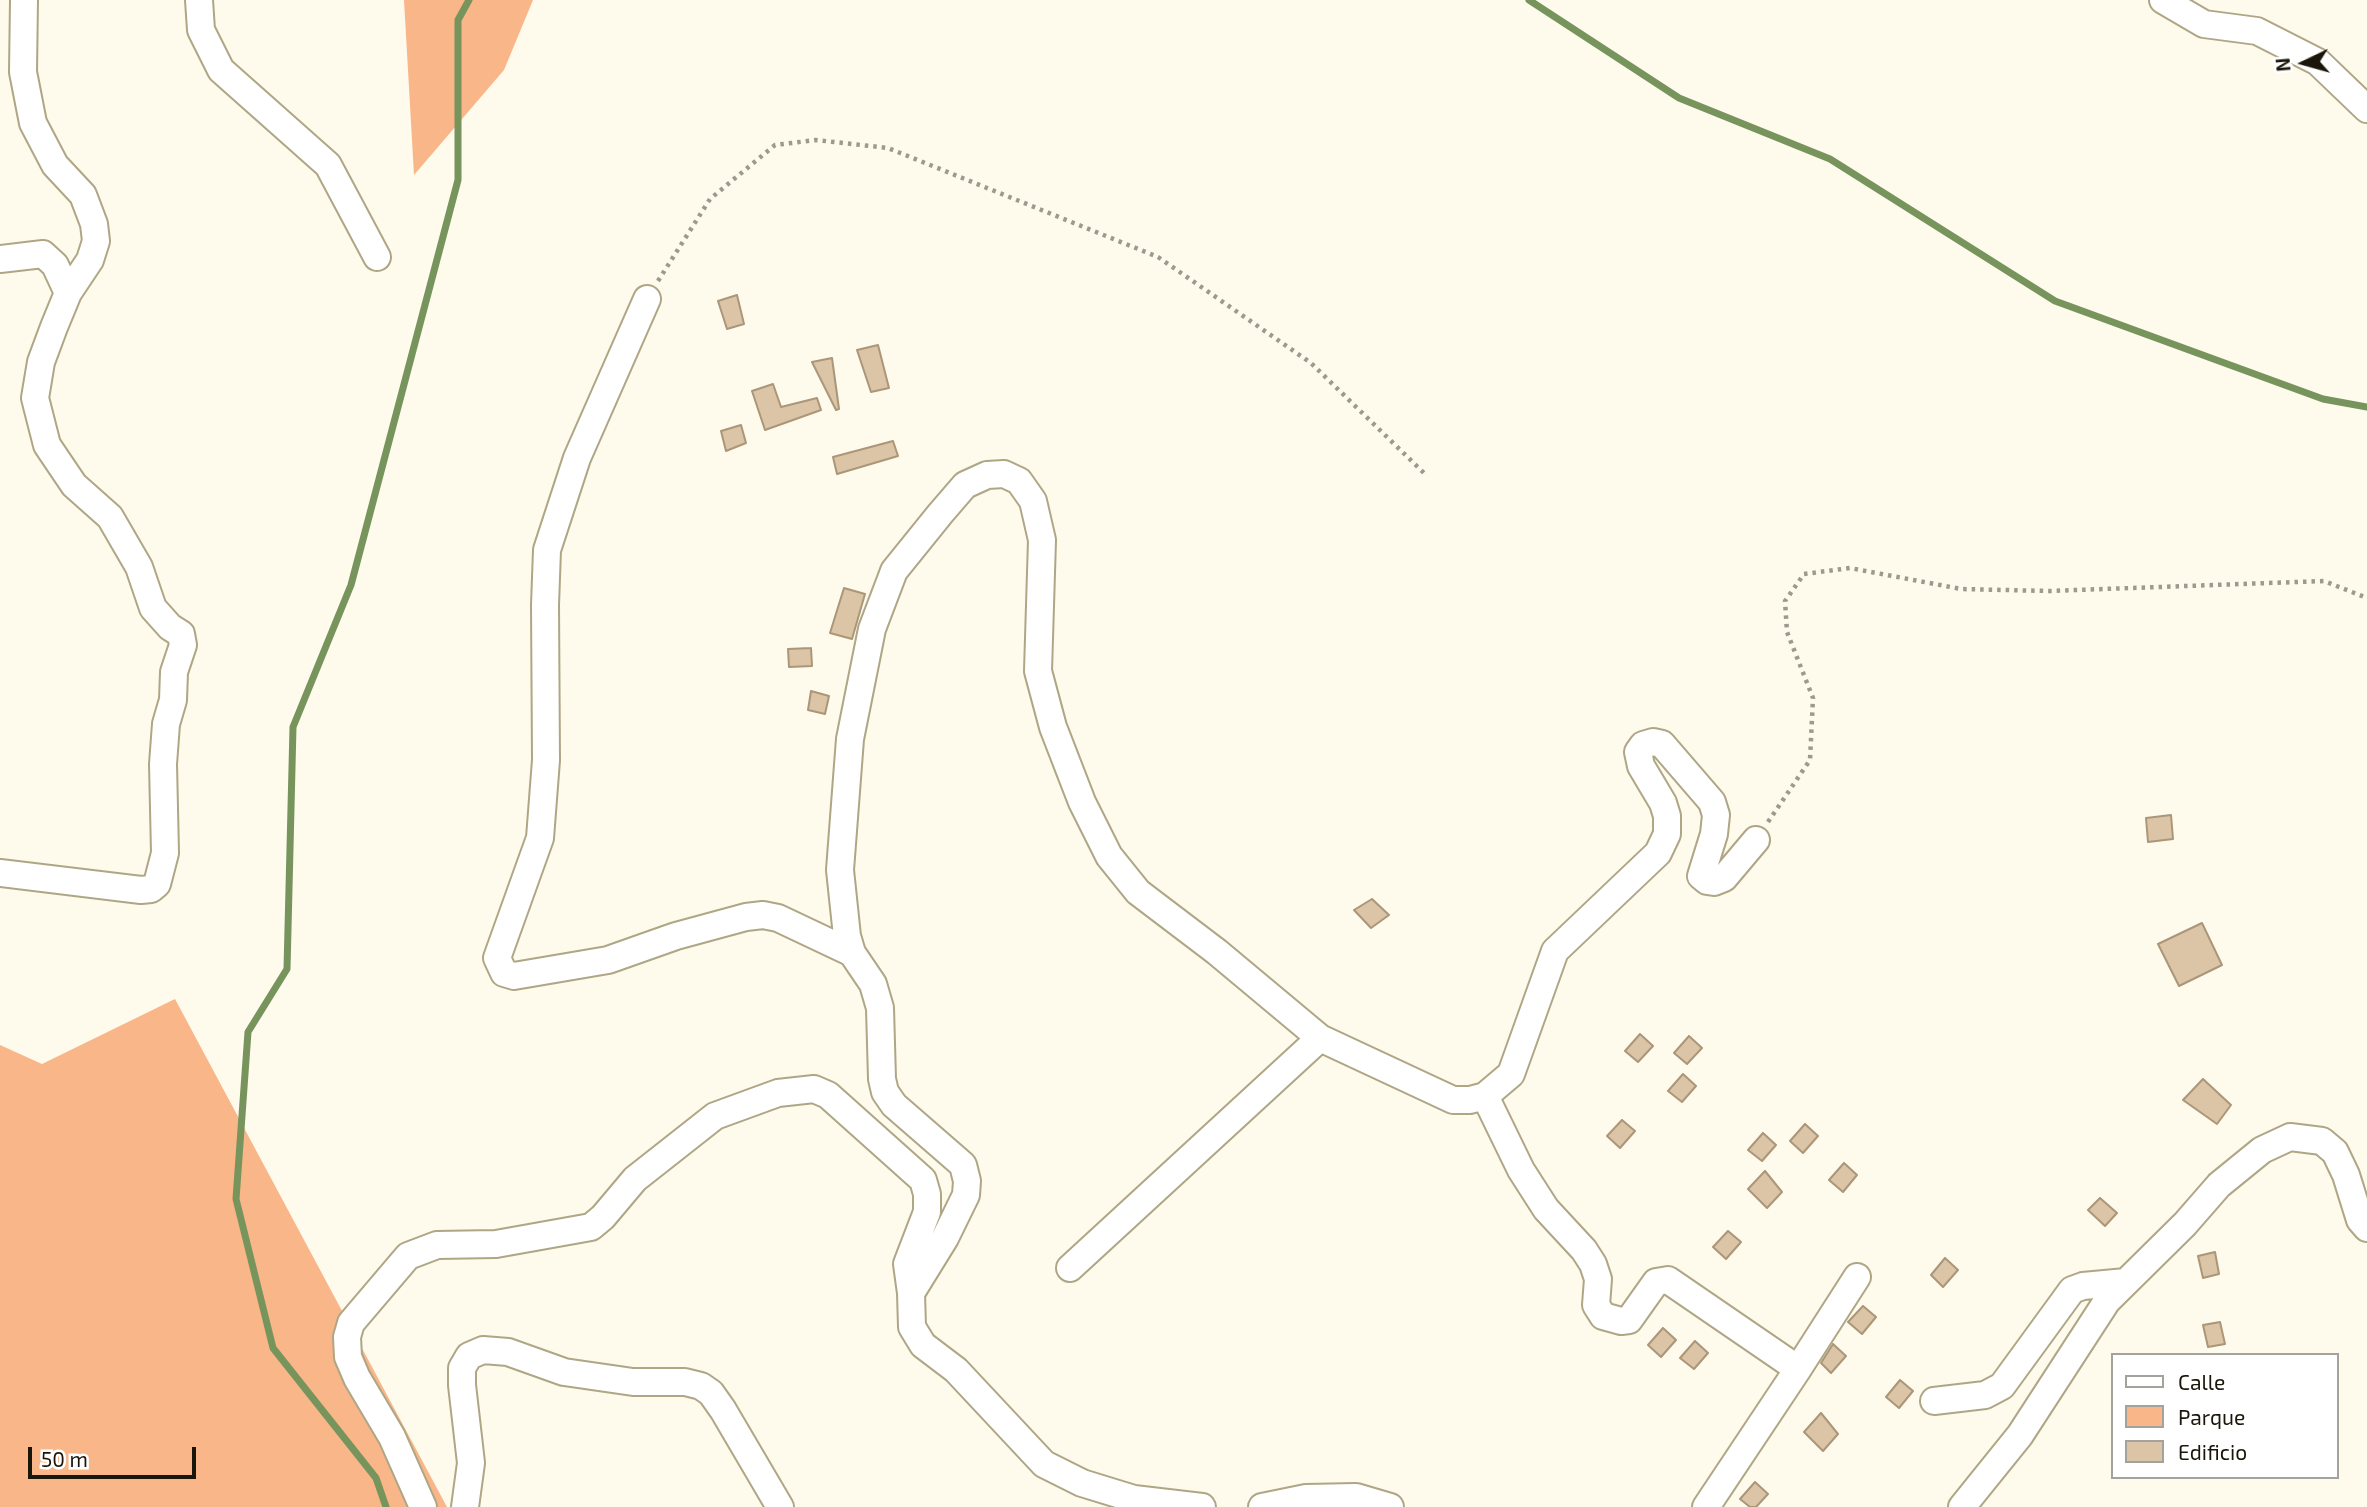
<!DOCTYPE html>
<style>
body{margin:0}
#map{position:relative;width:2367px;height:1507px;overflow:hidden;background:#fefaec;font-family:"Exo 2",sans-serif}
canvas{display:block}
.legend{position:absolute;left:2111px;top:1353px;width:228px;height:126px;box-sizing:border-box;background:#fff;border:2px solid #a3a29d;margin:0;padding:9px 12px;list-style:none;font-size:21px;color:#1a170a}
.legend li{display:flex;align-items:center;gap:14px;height:35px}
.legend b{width:35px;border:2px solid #a3a29d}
.north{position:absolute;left:2269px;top:28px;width:70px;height:70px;-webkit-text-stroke:5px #fff;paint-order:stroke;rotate:265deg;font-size:19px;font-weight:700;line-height:28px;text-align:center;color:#1a170a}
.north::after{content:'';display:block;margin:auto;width:24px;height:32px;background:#1a170a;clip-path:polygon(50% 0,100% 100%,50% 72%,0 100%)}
.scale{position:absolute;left:28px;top:1447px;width:168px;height:32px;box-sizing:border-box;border:4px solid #1a170a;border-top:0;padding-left:9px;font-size:21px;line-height:24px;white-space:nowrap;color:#1a170a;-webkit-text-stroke:5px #fff;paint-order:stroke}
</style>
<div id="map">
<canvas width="2367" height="1507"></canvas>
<ul class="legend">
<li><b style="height:9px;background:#fff"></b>Calle</li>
<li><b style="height:19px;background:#f8b689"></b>Parque</li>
<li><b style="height:19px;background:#dbc5a6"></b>Edificio</li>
</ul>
<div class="north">N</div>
<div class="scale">50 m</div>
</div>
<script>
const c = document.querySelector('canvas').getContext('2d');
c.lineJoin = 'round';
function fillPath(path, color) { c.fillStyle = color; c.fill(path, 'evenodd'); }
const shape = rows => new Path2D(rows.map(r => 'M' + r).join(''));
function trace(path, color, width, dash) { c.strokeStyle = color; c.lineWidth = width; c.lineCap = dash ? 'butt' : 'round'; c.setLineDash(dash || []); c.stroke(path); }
fillPath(shape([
 [404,0,533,0,504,70,414,175],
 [175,999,447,1507,0,1507,0,1045,42,1064]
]), '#f8b689');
trace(shape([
 [1529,0,1679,98,1830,159,2055,301,2323,399,2367,407],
 [386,1507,376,1478,273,1348,236,1199,248,1032,287,969,293,727,351,585,458,180,458,20,469,0]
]), '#76945c', 7);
const building = shape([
 [737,295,744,324,727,329,718,301,737,295],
 [878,345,889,388,871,392,857,350,878,345],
 [832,358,839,409,836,410,812,362,832,358],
 [773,384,781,407,817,398,821,410,765,430,752,391,773,384],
 [741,425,746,443,726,451,721,431,741,425],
 [893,441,898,456,837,474,833,457,893,441],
 [844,588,865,594,852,639,830,633,844,588],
 [811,648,812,666,789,667,788,649,811,648],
 [811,691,829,696,825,714,808,710,811,691],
 [2171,815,2173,839,2148,842,2146,818,2171,815],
 [1372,899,1389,915,1371,928,1354,910,1372,899],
 [2202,923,2222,965,2179,986,2158,944,2202,923],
 [1640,1034,1653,1046,1638,1062,1625,1051,1640,1034],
 [1689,1036,1702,1048,1687,1064,1674,1053,1689,1036],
 [1683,1074,1696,1086,1682,1102,1668,1091,1683,1074],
 [2203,1079,2231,1105,2217,1124,2183,1100,2203,1079],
 [1622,1120,1635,1131,1620,1148,1607,1136,1622,1120],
 [1805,1124,1818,1136,1803,1153,1790,1141,1805,1124],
 [1763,1133,1776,1145,1762,1161,1748,1150,1763,1133],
 [1844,1163,1857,1175,1843,1192,1829,1180,1844,1163],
 [1765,1171,1782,1192,1767,1208,1748,1189,1765,1171],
 [2100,1198,2117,1213,2105,1226,2088,1210,2100,1198],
 [1728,1231,1741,1242,1726,1259,1713,1247,1728,1231],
 [2215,1252,2219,1274,2203,1278,2198,1256,2215,1252],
 [1945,1258,1958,1270,1943,1287,1931,1275,1945,1258],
 [1863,1306,1876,1317,1862,1334,1848,1322,1863,1306],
 [2220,1322,2225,1344,2208,1347,2203,1325,2220,1322],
 [1663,1328,1676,1340,1661,1357,1648,1345,1663,1328],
 [1695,1341,1708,1353,1694,1369,1680,1358,1695,1341],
 [1833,1344,1846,1356,1831,1373,1821,1363,1833,1344],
 [1900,1380,1913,1391,1899,1408,1886,1397,1900,1380],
 [1821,1413,1838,1434,1823,1451,1804,1432,1821,1413],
 [1755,1482,1768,1494,1756,1507,1750,1507,1740,1499,1755,1482]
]);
fillPath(building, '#dbc5a6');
trace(building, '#ab9679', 2);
const minor = shape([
 [199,0,201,30,221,70,328,165,377,257],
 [2163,0,2204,24,2257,31,2318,62,2367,109],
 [0,259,43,254,55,265,68,293],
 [647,299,577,458,547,550,545,605,546,760,540,838,497,958,504,973,514,976,608,960,676,936,746,917,763,915,778,918,852,953],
 [0,873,141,890,151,889,157,884,165,853,163,764,166,724,173,700,174,672,183,645,181,634,170,627,153,608,139,567,110,517,74,485,47,445,35,398,41,362,54,327,68,293,90,260,96,241,94,224,83,195,55,165,33,123,23,72,24,0],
 [1485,1096,1521,1170,1546,1209,1584,1250,1593,1264,1598,1279,1596,1305,1603,1316,1621,1321,1629,1320,1656,1282,1668,1280,1798,1369,1706,1507],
 [1070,1268,1320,1038],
 [1798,1369,1857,1277],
 [1934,1401,1985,1395,2002,1386,2072,1290,2083,1286,2126,1282],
 [423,1507,392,1437,357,1378,348,1357,347,1337,351,1323,408,1256,437,1245,496,1244,591,1227,603,1217,635,1179,715,1116,778,1093,814,1089,828,1095,923,1180,927,1194,927,1212,907,1264,911,1293],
 [465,1507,471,1463,462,1385,462,1368,469,1356,483,1350,508,1352,564,1372,633,1382,685,1382,701,1386,711,1393,723,1410,780,1507],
 [1202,1507,1134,1499,1082,1483,1044,1464,956,1370,923,1345,912,1327,911,1293,945,1238,966,1195,967,1181,963,1165,894,1105,885,1092,882,1079,880,1008,873,984,852,953,847,936,840,870,850,739,872,629,894,571,940,514,965,485,987,475,1004,474,1019,481,1033,501,1042,540,1038,671,1053,727,1082,802,1109,856,1138,892,1217,952,1320,1038,1453,1100,1470,1100,1485,1096,1511,1074,1555,951,1658,853,1667,834,1667,816,1663,803,1641,766,1638,752,1643,745,1653,742,1662,744,1712,802,1716,815,1714,834,1701,876,1707,881,1714,882,1724,878,1756,840],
 [1262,1507,1306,1498,1356,1497,1390,1507],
 [1962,1507,2020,1435,2107,1301,2185,1224,2219,1185,2262,1150,2290,1137,2322,1141,2335,1152,2346,1175,2360,1220,2367,1228]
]);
trace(minor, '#afa685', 30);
trace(shape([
 [658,281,710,199,775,145,816,140,888,148,1158,257,1311,363,1424,473],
 [1768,822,1810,760,1813,698,1787,632,1785,601,1804,574,1850,568,1961,589,2049,591,2324,581,2367,598]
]), '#9d998c', 4.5, [3.5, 5]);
trace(minor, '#fff', 26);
</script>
